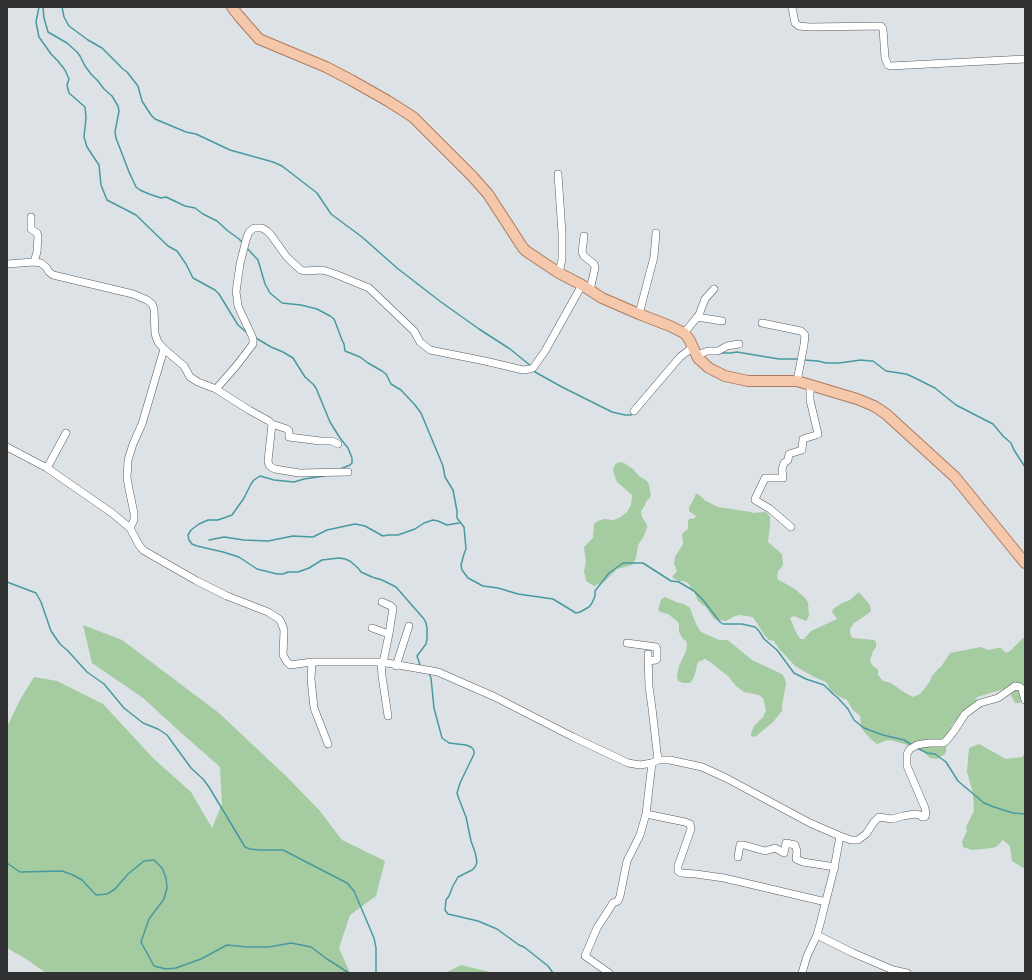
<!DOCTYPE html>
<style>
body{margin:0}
#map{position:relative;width:1032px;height:980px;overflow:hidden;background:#dde2e7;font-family:Quicksand,sans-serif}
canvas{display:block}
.frame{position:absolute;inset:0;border:8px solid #303234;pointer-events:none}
</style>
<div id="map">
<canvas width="1032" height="980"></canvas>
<div class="frame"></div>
</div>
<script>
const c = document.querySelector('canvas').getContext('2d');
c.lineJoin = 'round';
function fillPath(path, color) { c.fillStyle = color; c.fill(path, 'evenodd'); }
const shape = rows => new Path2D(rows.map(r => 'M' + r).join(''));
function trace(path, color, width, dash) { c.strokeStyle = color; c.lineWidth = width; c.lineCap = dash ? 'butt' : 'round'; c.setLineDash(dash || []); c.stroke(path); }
fillPath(shape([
 [619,462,624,463,633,469,639,476,647,481,649,485,651,496,646,502,644,507,641,511,642,517,647,525,647,527,644,536,638,545,636,558,632,565,617,569,604,582,594,586,586,581,584,571,586,562,584,547,593,538,594,525,596,522,598,521,604,519,613,520,619,518,627,512,631,505,632,495,617,482,614,474,613,468,616,464],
 [696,494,698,494,706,501,718,507,751,512,753,513,765,512,767,513,770,517,770,525,768,542,782,554,783,565,780,569,778,571,777,579,795,589,806,599,808,603,809,616,806,621,794,616,790,618,796,632,800,639,804,639,811,631,837,619,832,612,833,609,842,603,850,600,859,592,870,605,871,611,869,613,854,623,850,629,850,632,851,636,853,638,874,640,876,642,876,647,873,651,870,660,872,665,878,670,878,675,883,681,891,683,902,691,913,697,920,694,925,688,930,681,932,676,939,668,941,667,950,653,981,647,988,650,998,648,1001,648,1006,653,1010,651,1023,638,1025,637,1025,697,1020,703,1015,703,1009,691,1004,689,977,697,975,705,965,710,952,725,947,741,946,752,945,754,937,759,930,758,925,753,918,748,894,741,888,740,877,744,873,741,865,733,861,727,860,716,858,714,852,709,847,700,840,697,831,691,826,682,814,677,795,666,784,654,780,650,774,641,769,640,765,636,753,617,740,615,735,616,726,621,717,620,714,619,706,607,698,601,695,594,688,583,683,581,678,581,672,577,677,571,674,564,675,557,683,544,682,534,688,529,688,521,689,519,695,518,696,516,689,511,689,508],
 [665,597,676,602,684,604,690,608,696,624,701,632,719,640,727,640,729,641,752,660,782,674,785,679,786,684,782,706,782,711,773,722,755,737,751,736,751,734,754,726,763,717,766,710,763,698,759,695,744,692,736,686,728,676,720,670,712,663,705,659,698,662,694,677,690,683,683,683,678,681,677,676,679,666,686,651,687,643,685,640,683,639,679,632,679,624,678,622,668,614,660,612,658,609,661,600,663,598],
 [83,625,122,640,219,713,288,778,320,811,342,840,385,861,376,896,350,915,339,948,350,973,46,973,26,959,7,948,7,727,20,700,34,677,57,681,103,704,154,759,191,792,212,828,222,804,220,767,178,730,143,698,92,663],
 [979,744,1006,759,1022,757,1025,753,1025,869,1012,861,1010,846,1003,840,996,847,992,848,972,850,963,847,962,842,967,831,966,827,974,811,973,793,967,772,969,748],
 [461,965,494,973,445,973]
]), '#a5cba0');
trace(shape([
 [39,7,36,22,39,37,51,54,58,61,65,70,69,79,67,85,69,93,85,107,86,118,84,137,87,147,99,165,101,185,107,200,136,215,168,246,177,251,186,264,193,278,215,290,219,294,238,325,246,332],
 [43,7,44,18,48,32,67,43,77,52,80,56,85,66,91,74,98,81,104,89,112,96,118,106,119,111,115,132,116,138,129,172,136,187,140,190,149,194,161,198,166,197,185,206,195,208,203,214,217,221,228,231,239,239,242,242],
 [62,7,64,17,69,26,88,40,102,48,123,69,127,72,138,86,142,101,151,115,155,119,186,132,196,134,230,150,273,162,282,166,317,193,331,214,362,237,397,268,441,302,479,329,510,349,531,366],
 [246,247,258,260,265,284,270,293,282,303,301,305,317,309,330,316,334,319,336,324,342,340,344,344,345,351,360,357,368,363,382,371,386,374,391,384,401,390,415,405,421,413,443,466,445,477,453,490,457,511,457,518,464,527,466,549,464,554,461,565,462,570,468,578,483,586,498,588,518,594,553,599,576,613,580,612,589,607,592,603,595,596,595,591,609,573,623,563,643,563,671,581,679,582,694,591,703,600,720,622,723,624,742,624,755,627,759,631,764,639,777,650,794,673,806,679,824,685,833,694,838,698,848,709,854,720,864,728,883,735,904,740,912,745],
 [256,338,271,347,283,352,293,358,305,377,313,384,316,388,330,422,340,438,348,448,352,458,352,463,350,465,338,470],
 [720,353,731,353,737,352,779,359,798,359],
 [804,360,818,361,826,363,839,363,861,360,871,361,873,361,886,371,906,374,913,377,935,388,956,405,993,424,1003,436,1011,443,1014,450,1025,467],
 [533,370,535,372,562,387,612,412,625,415,631,415,634,413],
 [324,476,304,479,294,482,274,480,260,476,254,480,251,484,244,498,232,515,218,520,208,520,199,524,191,530,188,535,189,540,192,544,197,546,223,552,239,557,257,569,277,574,283,574,288,572,298,572,309,568,322,560,339,558,345,559,350,561,358,568,361,572,372,577,382,580,396,587,424,619,426,623,427,628,427,639,426,644,417,656,420,665,421,666],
 [209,540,224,537,244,540,268,541,293,536,313,537,327,530,355,524,365,526,383,536,388,535,398,535,415,529,424,523,433,520,438,521,447,525,459,523],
 [7,582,36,593,41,602,51,631,60,644,68,651,87,672,104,684,124,708,143,723,158,729,167,735,191,768,203,779,209,787,245,847,250,849,260,850,283,850,347,883,354,891,374,938,376,948,376,973],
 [429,673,431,678,434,708,442,738,449,743,466,745,471,747,473,749,474,751,474,754,460,783,457,793,459,799,466,817,471,841,475,852,477,862,475,867,472,870,458,877,453,886,449,896,446,900,445,910,448,914,478,921,497,929,519,945,524,947,548,966,553,973],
 [917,748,927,753,935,754,946,762,958,781,984,803,994,807,1013,813,1025,814],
 [7,863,20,872,62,871,73,875,82,880,96,895,107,894,115,889,128,874,144,861,154,860,162,868,166,878,167,888,164,899,149,919,141,942,154,966,166,969,176,968,201,959,227,945,247,947,269,947,291,943,311,947,327,959,349,973]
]), '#489aa0', 1.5);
const minor = shape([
 [792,7,795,23,799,26,809,27,881,26,883,29,885,58,888,65,891,66,1025,59],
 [558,174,562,233,562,259,559,273],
 [31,217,31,229,37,233,38,236,37,252,34,262],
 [584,236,582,252,584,256,594,264,595,268,590,290],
 [7,264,34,262,41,263,46,267,49,272,53,275,133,294,147,300,152,304,154,309,155,334,158,342,164,349,184,366,190,377,198,382,216,389,237,365,253,344,253,339,252,336,243,317,238,306,237,298,236,292,240,264,246,240,249,232,254,228,262,228,267,231,271,235,286,256,293,263,301,270,304,271,323,270,335,274,369,288,414,331,420,342,430,350,485,361,523,370,530,369,533,368,545,351,582,285],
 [639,314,654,257,656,233],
 [697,317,722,321],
 [762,323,801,331,805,335,804,345,797,381],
 [684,333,699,315,705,299,714,289],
 [697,355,708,351,718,351,727,346,739,344],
 [216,389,249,410,269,421,272,424,287,429,289,431,289,437,320,441,332,441,338,444],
 [634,411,680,357,693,347],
 [272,424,268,461,269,465,271,467,275,469,299,473,348,472],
 [7,447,47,468,112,513,130,528,139,545,143,550,148,553,197,581,227,596,268,612,279,619,281,622,284,630,283,655,287,662,290,665,312,662,381,662,438,672,495,697,573,737,628,763,640,765,652,763,658,760,670,760,702,767,726,778,810,823,840,836,851,840,858,840,866,834,874,822,879,817,892,819,903,816,915,814,920,815,922,817,925,817,926,814,925,808,907,766,907,754,910,749,917,745,922,744,930,743,943,743,946,741,954,731,965,714,969,711,980,703,998,698,1015,686,1020,687,1022,689,1025,700],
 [47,468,66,433],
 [791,527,770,509,755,500,755,499,765,478,783,478,782,470,784,463,788,460,789,454,802,450,803,439,816,435,818,434,810,400,810,385],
 [130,528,134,520,134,513,129,489,127,478,128,460,133,444,142,424,164,349],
 [382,602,391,606,393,608,389,634],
 [372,628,389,634,383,663],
 [627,643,656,647,657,649,657,659,656,660,648,661],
 [648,654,649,687,652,708,657,752,658,760],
 [312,662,311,679,314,708,328,744],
 [381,662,382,676,388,716],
 [396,666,409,626],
 [646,814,685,822,690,824,691,829,678,866,678,871,681,873,696,874,724,878,826,902],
 [738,857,740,845,744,845,765,851,775,848,784,853,786,843,795,845,797,851,796,859,803,862,835,867],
 [817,935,853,953,893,970,907,973],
 [609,973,585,956,597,928,613,903,618,901,620,896,627,861,640,835,646,814,652,763],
 [802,973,807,956,817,935,820,924,834,869,840,836]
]);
const primary = shape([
 [232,7,238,15,259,39,326,67,351,80,388,101,413,117,472,176,488,194,523,248,526,251,559,273,582,285,602,298,639,314,670,326,684,333,689,339,698,358,709,368,725,376,748,381,797,381,857,399,874,406,886,414,955,477,1025,563]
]);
trace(minor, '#565b5f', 8);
trace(primary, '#ac7b5d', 12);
trace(minor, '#fff', 7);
trace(primary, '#f5c8ab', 10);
</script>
